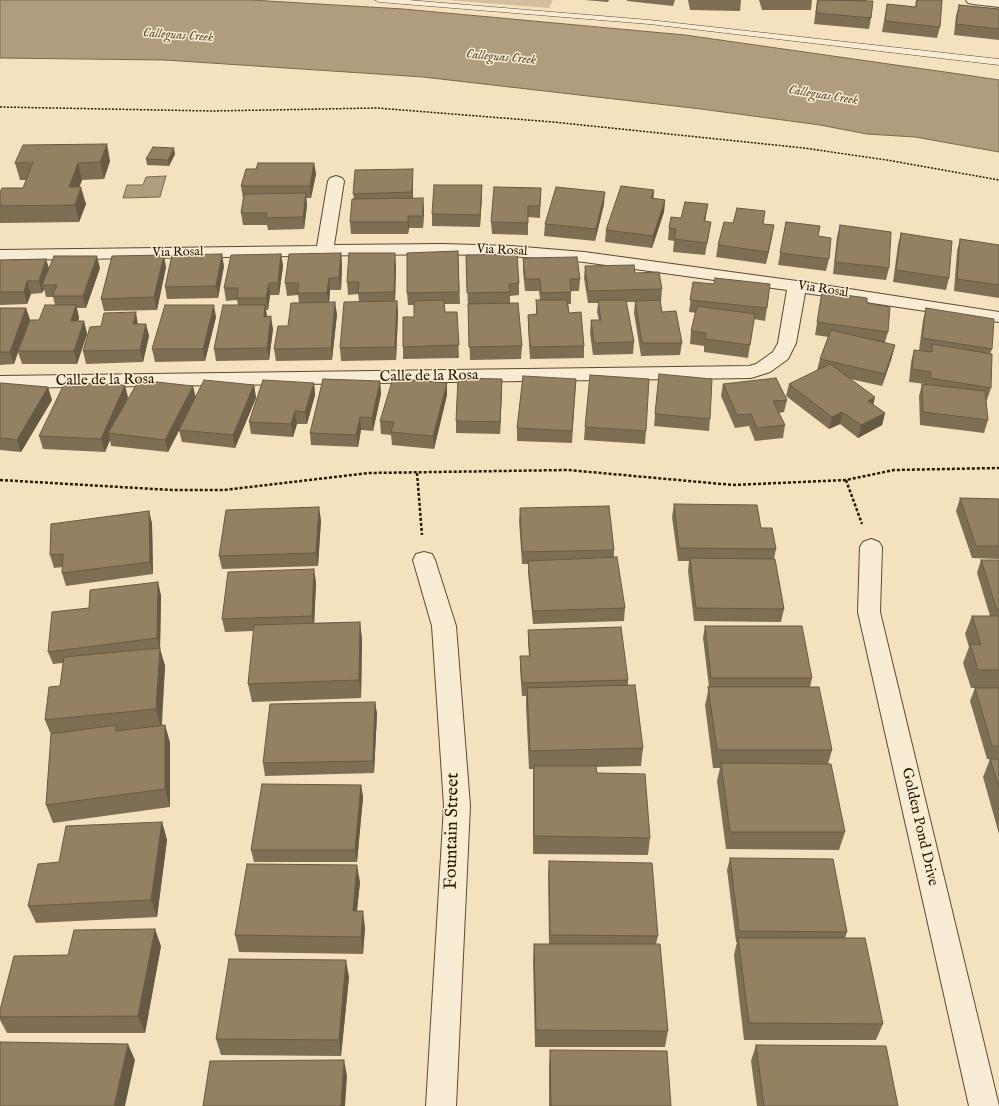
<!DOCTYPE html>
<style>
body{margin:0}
canvas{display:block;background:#f4e1bd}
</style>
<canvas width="999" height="1106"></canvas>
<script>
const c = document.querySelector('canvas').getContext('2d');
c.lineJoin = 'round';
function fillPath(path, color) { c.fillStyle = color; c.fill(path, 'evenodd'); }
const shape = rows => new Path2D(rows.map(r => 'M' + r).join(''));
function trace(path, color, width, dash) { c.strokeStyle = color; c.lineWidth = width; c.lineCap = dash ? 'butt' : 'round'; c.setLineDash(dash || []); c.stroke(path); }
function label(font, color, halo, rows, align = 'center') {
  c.font = font + ' "IM FELL English",serif'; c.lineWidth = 3; c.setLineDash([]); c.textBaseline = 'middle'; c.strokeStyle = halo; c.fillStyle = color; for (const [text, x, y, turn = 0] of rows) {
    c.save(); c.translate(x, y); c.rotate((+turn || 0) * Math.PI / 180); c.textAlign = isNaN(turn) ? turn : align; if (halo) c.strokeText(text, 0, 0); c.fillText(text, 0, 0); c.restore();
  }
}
fillPath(shape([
 [446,0,553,0,549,8]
]), '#d2bf9d');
const water = shape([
 [0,0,251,0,403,9,685,35,959,74,999,80,999,152,915,137,867,134,820,125,701,109,423,77,165,60,0,58,0,0],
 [166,176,160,197,123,198,127,185,143,185,146,177,166,176]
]);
fillPath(water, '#af9d7d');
trace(water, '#7a684b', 1);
const lane = shape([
 [375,0,408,0,649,20,999,59,999,65,649,24,379,2,375,0]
]);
const street = shape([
 [966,0,999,0,999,7,973,4,968,3,966,0],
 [336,176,342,178,344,181,334,245,442,244,511,246,584,252,797,281,999,312,999,322,805,293,796,343,788,359,770,372,751,378,0,388,0,376,749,366,756,364,773,352,778,343,787,290,584,262,511,256,442,254,0,260,0,250,317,246,328,181,330,178,336,176],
 [871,539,879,542,882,547,880,612,999,1106,969,1106,858,612,860,547,863,542,871,539],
 [424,552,432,554,435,560,456,626,470,806,456,1106,426,1106,444,806,432,626,413,560,416,554,424,552]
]);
trace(lane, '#5c4a2f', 1);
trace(street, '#5c4a2f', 2);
trace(shape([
 [0,107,212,111,377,108,553,122,804,148,887,160,999,180]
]), '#2a1800', 1.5, [2, 1.5]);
trace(shape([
 [417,473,422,535],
 [0,480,172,490,224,490,369,473,568,470,733,485,846,480,894,470,999,468],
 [846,480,862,524]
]), '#2a1800', 2.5, [3, 2]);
fillPath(lane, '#f8ecd4');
fillPath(street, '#f8ecd4');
fillPath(shape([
 [584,0,609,0,608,2],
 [627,0,675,0,673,6,627,1],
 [688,0,741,0,740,11,690,10],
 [759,0,812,0,811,10,762,10],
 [817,0,866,0,871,18,869,29,814,24],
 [916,0,940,27,937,38,882,32,887,4,915,7],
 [959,5,999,9,999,40,954,35,956,16],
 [175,154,169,166,147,165,146,159],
 [110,161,104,179,82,180,79,187,86,204,79,222,0,223,0,192,23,188,26,180,20,180,15,163],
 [314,163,316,174,311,198,306,198,307,205,304,229,268,230,267,225,243,225,241,213,244,198,243,198,241,186,256,169],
 [413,181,413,198,424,210,423,228,409,228,408,234,351,234,350,222,354,199,353,194],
 [482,185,480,227,432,226,432,214],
 [541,188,540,218,528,217,528,235,492,234,491,222],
 [654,190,653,198,665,200,664,212,652,248,605,242,606,230],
 [604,204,595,241,544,236,545,224],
 [706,216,705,221,709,234,705,255,673,252,674,241,668,240,669,228,681,218],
 [786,222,818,236,829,259,826,271,778,265],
 [733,223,763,224,772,237,766,264,716,257,718,245],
 [840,225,889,268,886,280,833,274,837,237],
 [901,233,949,278,946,290,893,282,898,245],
 [960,239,999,245,999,298,954,291,957,251],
 [458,251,460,304,444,304,445,312,457,312,459,358,403,359,403,347,414,317,414,305,408,305,407,293],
 [341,253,342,266,341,290,330,290,329,302,337,314,332,360,276,361,274,349,288,326,299,303,298,295,287,296,285,283],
 [281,254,283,266,279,295,270,295,268,310,266,310,267,316,273,329,269,360,216,361,214,349,238,305,237,300,226,301,224,288],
 [466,255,519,283,519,295,510,296,510,303,522,346,521,359,470,360],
 [523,258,580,279,579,291,571,291,571,304,568,304,569,313,584,346,584,358,530,359,528,327,528,315,536,314,536,300,540,300,539,291,525,291,523,271],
 [0,260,49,269,100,268,86,308,77,308,79,318,78,321,84,321,87,334,77,364,22,364,18,352,14,364,0,365,0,308,26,308,30,320,25,333,55,305,53,297,46,297,44,289,42,293,31,294,27,304,0,305],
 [396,265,395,301,397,301,398,313,396,360,341,361,340,348,359,301,358,294,348,295,347,282],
 [224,266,218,298,167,299,165,287],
 [585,266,635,273,662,289,661,302,660,302,662,312,682,343,680,355,641,356,634,313,635,302,626,302,634,342,633,354,593,355,590,333,591,320,599,320,597,312,598,303,588,303,584,278],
 [166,267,157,310,104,311,101,299],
 [693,282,767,308,765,321,754,319,748,358,704,352,704,346,690,344,691,331,696,313,689,312],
 [822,292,867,303,888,332,885,342,892,357,882,386,850,379,874,405,885,413,882,425,858,438,840,424,829,429,786,396,789,384,817,370,820,359,828,337,815,335],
 [926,308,992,349,990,354,991,388,987,400,986,400,988,420,984,433,920,425,919,396,922,384,926,384,909,382,911,362,914,350,919,350,923,320],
 [216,317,205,361,155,362,152,349],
 [138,324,146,324,149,336,143,362,86,364,83,351],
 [659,374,710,419,709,431,654,426],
 [502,379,500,434,456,433,456,421],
 [576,379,572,443,517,441,517,428],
 [380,381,381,394,373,431,361,430,358,447,311,445,310,433],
 [314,383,315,395,307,424,297,424,293,437,251,434,249,422],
 [723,384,787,400,784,412,779,413,785,425,783,438,755,441,749,426,735,428,721,396],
 [0,385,52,400,21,452,0,450],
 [254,385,256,398,235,448,182,442,179,430,180,428,168,452,111,446,110,440,105,452,43,449,39,436,128,397,125,404,195,397],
 [447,395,434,449,392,445,391,435,381,434,380,421],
 [585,427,646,431,645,444,584,440],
 [960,498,999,499,999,559,972,558,956,511],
 [674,504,761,528,776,549,774,559,784,609,781,622,694,621,688,571,689,561,678,561,672,517],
 [520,508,614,550,614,557,625,608,624,621,533,624,528,573,528,564,522,564,519,521],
 [149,511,152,524,153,574,66,586,62,573,63,567,54,568,50,555],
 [321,520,318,566,222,569,219,556],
 [981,560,999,560,999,759,987,759,970,701,975,688,971,688,963,663,969,647,965,634,972,616,990,616,977,573],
 [316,582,314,623,360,622,362,640,361,698,252,702,248,684,254,631,225,632,222,619],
 [161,595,160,649,165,666,162,725,165,725,170,743,170,807,53,823,46,805,51,735,45,720,60,686,63,663,53,664,48,652,89,608],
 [705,626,812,678,810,687,832,750,828,764,845,832,839,850,726,849,717,781,720,768,713,768,705,705,709,687,703,638],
 [528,630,628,680,628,685,643,748,641,766,596,767,597,773,650,838,648,855,533,854,533,769,529,769,526,706,526,696,522,696,520,669,520,656,529,656,528,643],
 [375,702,377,714,374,773,265,776,263,763],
 [990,759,999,759,999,834,983,777],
 [361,785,363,797,357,862,254,862,251,850],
 [162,822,167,840,157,917,36,923,28,906,59,862],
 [730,858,847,932,845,938,883,1024,876,1040,744,1040,734,955,737,942,736,942,727,870],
 [549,861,658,936,656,944,668,1031,665,1047,535,1047,533,961,534,944,549,944,548,874],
 [360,882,357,911,365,928,363,954,239,952,235,935],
 [161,946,145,1033,7,1033,0,1020,0,1010,68,955],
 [349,977,341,1056,221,1055,216,1039],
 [756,1045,898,1106,757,1106,751,1061],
 [550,1050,671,1106,549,1106,549,1066]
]), '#7e6f54');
fillPath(shape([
 [107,144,110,161,104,179,100,162],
 [174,148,175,154,169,166,168,160],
 [78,163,82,180,73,204,69,187],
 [314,163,316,174,311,198,310,186],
 [413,169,413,204,412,192],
 [482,185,482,197,480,227,480,215],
 [81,187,86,204,79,222,75,205],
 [654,190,653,202,651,198],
 [605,192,604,204,595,241,596,229],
 [306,193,307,205,304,229,303,217],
 [423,198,424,210,423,228],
 [665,200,664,212,652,248,653,236],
 [708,204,706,216,703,233,704,221],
 [408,216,409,228,408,234],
 [774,225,772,237,766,264,768,252],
 [341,253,342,266,341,290,339,278],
 [395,253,396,265,395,304,394,292],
 [222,254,224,266,218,298,216,286],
 [281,254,283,266,279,295,278,283],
 [164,255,166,267,157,310,154,297],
 [97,256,100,268,86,308,83,296],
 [46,259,50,271,42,285,44,289,42,293,39,281],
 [329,278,330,290,329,305,327,293],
 [27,281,31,294,27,304,24,292],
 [269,283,270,295,268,310,266,298],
 [397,301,398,313,396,360,395,347],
 [335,302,337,314,332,360,331,348],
 [76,305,79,318,74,334,71,321],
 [214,305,216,317,205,361,203,349],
 [265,305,267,317,264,317],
 [26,308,30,320,18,351,18,352,14,364,10,352],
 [136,312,138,325,133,324],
 [271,316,273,329,269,360,267,348],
 [84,321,87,334,77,364,74,351],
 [146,324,149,336,143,362,140,350],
 [895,345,892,357,882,386,885,374],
 [502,379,502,391,500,434,500,422],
 [380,381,381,394,373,431,372,418],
 [314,383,315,395,307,424,305,412],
 [447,383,447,395,434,449,433,436],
 [125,385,128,397,112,434,108,433,110,440,105,452,101,439],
 [254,385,256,398,235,448,233,435],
 [193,386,196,398,168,452,165,440],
 [48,387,52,400,21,452,17,440],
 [875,397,872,410,868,401],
 [295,411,297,424,293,437,291,424],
 [842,412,840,424,829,429,832,417],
 [885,413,882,425,858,438,861,425],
 [360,417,361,430,358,447,356,435],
 [319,507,321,520,318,566,316,553],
 [149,511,152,524,153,574,150,562],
 [314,569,316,582,314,629,312,616],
 [158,582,161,595,160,649,165,666,161,727,156,709,160,650,157,638],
 [360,622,362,640,361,698,359,680],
 [375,702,377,714,374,773,373,761],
 [165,725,170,743,170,807,165,789],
 [361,785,363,797,357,862,355,850],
 [162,822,167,840,157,917,151,900],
 [357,865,360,882,355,928,353,911],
 [363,911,365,928,363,954,361,937],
 [155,929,161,946,145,1033,138,1016],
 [346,960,349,977,341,1056,339,1040],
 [128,1044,135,1060,125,1106,114,1106],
 [344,1060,347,1076,345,1106,341,1106]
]), '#675a45');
const building = shape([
 [818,0,873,1,871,18,816,13,818,0],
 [917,0,942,0,940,27,885,21,887,4,916,7,917,0],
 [959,5,999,9,999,29,956,24,959,5],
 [107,144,100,162,78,163,69,187,81,187,75,205,0,206,0,192,2,188,23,188,33,162,15,163,23,145,107,144],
 [153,147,174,148,168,160,146,159,153,147],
 [258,163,314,163,310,186,241,186,246,169,256,169,258,163],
 [413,169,412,192,353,194,355,170,413,169],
 [434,185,482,185,480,215,432,214,434,185],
 [621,186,654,190,651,198,665,200,653,236,606,230,621,186],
 [494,187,541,188,540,206,528,206,528,223,491,222,494,187],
 [556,187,605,192,596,229,545,224,556,187],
 [306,193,303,217,266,218,267,213,241,213,244,194,306,193],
 [423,198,423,216,408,216,408,222,350,222,352,199,423,198],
 [685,202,708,204,704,221,711,222,707,243,674,239,676,229,669,228,671,217,681,218,685,202],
 [737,208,765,211,763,224,774,225,768,252,718,245,724,222,733,223,737,208],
 [786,222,820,226,818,236,831,238,829,259,780,253,786,222],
 [840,225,891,232,889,268,835,262,840,225],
 [901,233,952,241,949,278,896,270,901,233],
 [960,239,999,245,999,285,957,279,960,239],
 [458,251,459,292,407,293,407,253,458,251],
 [341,253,339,278,329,278,327,293,297,293,299,283,285,283,289,254,341,253],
 [349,253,395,253,394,292,358,293,359,282,347,282,349,253],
 [222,254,216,286,165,287,172,255,222,254],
 [281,254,278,283,269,283,266,298,237,298,238,288,224,288,231,255,281,254],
 [517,254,519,283,509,284,510,292,467,293,466,255,517,254],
 [164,255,154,297,101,299,112,256,164,255],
 [54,256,97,256,83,296,52,296,57,285,42,285,54,256],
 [577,257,580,279,570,279,571,292,541,293,540,279,525,279,523,258,577,257],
 [46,259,39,281,27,281,24,292,0,292,0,260,46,259],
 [634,265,635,273,659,272,662,289,588,291,585,266,634,265],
 [715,278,770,284,767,308,690,300,693,282,714,284,715,278],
 [822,292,867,298,867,303,890,307,888,332,817,322,822,292],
 [444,300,445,312,457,312,459,345,403,347,403,317,414,317,414,301,444,300],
 [536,300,567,300,569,313,581,312,584,346,530,347,528,315,537,314,536,300],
 [598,300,626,300,634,342,594,343,591,320,601,320,598,300],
 [660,300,662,312,676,311,682,343,642,343,635,301,660,300],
 [397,301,395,347,340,348,344,302,397,301],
 [335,302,331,348,274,349,278,326,288,326,291,303,335,302],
 [518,303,522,346,469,347,468,304,518,303],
 [45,305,76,305,71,321,84,321,74,351,18,351,30,320,39,320,45,305],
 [165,305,214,305,203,349,152,349,165,305],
 [223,305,265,305,264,317,271,316,267,348,214,349,223,305],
 [697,306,755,314,750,345,705,339,706,333,691,331,697,306],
 [0,308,26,308,10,352,0,352,0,308],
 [926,308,994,319,992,349,922,338,926,308],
 [136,312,133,324,146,324,140,350,83,351,90,327,101,326,104,313,136,312],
 [831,330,895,345,885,374,820,359,831,330],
 [932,344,992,354,991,388,930,378,931,372,912,369,914,350,932,352,932,344],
 [830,364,875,397,868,401,885,413,861,425,842,412,832,417,789,384,830,364],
 [659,374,712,379,710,419,655,414,659,374],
 [590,375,649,379,646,431,585,427,590,375],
 [523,376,576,379,572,431,517,428,523,376],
 [393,378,447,383,433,436,391,432,394,422,380,421,393,378],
 [458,378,502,379,500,422,456,421,458,378],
 [776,378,787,400,773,401,785,425,757,428,751,414,737,415,723,384,776,378],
 [323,379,380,381,372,418,360,417,356,435,310,433,323,379],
 [139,380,193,386,165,440,108,433,139,380],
 [204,380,254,385,233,435,179,430,204,380],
 [263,380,314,383,305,412,295,411,291,424,249,422,263,380],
 [65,382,125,385,101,439,39,436,65,382],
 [1,383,48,387,17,440,0,438,0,385,1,383],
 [922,384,985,391,988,420,923,412,922,384],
 [960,498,999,499,999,546,976,546,960,498],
 [674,504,757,505,761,528,772,528,776,549,679,548,674,504],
 [609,506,614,550,522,552,520,508,609,506],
 [319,507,316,553,219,556,226,510,319,507],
 [149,511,150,562,62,573,63,554,50,555,51,524,149,511],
 [617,557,625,608,533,611,528,561,617,557],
 [690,558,775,559,784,609,696,608,690,558],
 [981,560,999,560,999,610,997,610,981,560],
 [314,569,312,616,222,619,228,572,314,569],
 [158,582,157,638,48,652,52,612,89,608,90,590,158,582],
 [972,616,999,616,999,670,978,670,970,644,981,645,972,616],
 [360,622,359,680,248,684,254,625,360,622],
 [705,626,802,626,812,678,711,678,705,626],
 [621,627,628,680,522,683,520,656,530,656,528,630,621,627],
 [160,648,156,709,45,720,49,687,60,686,64,657,160,648],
 [635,685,643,748,530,751,527,688,635,685],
 [708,687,819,687,832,750,717,750,708,687],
 [975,688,999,688,999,746,992,746,975,688],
 [375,702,373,761,263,763,270,704,375,702],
 [116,725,116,731,165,725,165,789,46,805,51,734,116,725],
 [990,759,999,759,999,788,990,759],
 [721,763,831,764,845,832,730,832,721,763],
 [534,766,596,766,597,773,645,774,650,838,534,836,534,766],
 [262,784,361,785,355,850,251,850,262,784],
 [162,822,151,900,28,906,38,864,59,862,66,826,162,822],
 [730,858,833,859,847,932,739,931,730,858],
 [549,861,652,863,658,936,550,935,549,861],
 [247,864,357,865,353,911,363,911,361,937,235,935,247,864],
 [155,929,138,1016,0,1017,0,1010,14,956,68,955,74,930,155,929],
 [738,938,865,938,883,1024,749,1023,738,938],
 [534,944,660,944,668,1031,536,1030,534,944],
 [229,959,346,960,339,1040,216,1039,229,959],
 [0,1042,128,1044,114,1106,0,1106,0,1042],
 [756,1045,886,1046,898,1106,764,1106,756,1045],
 [550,1050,667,1051,671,1106,551,1106,550,1050],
 [344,1060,341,1106,203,1106,210,1061,344,1060]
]);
fillPath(building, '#938162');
trace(building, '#675a45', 1);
label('italic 13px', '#5f4d32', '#f8ecd4', [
 ["Calleguas Creek",178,36,4],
 ["Calleguas Creek",501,58,5],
 ["Calleguas Creek",823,96,9]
]);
label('13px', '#2a1800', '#f8ecd4', [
 ["Via Rosal",502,251,3],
 ["Via Rosal",178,253,-1],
 ["Via Rosal",823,290,9]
]);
label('15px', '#2a1800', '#f8ecd4', [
 ["Calle de la Rosa",429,377,-1],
 ["Calle de la Rosa",105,381,-1],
 ["Golden Pond Drive",919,827,77]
]);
label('18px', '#2a1800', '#f8ecd4', [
 ["Fountain Street",453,831,-89]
]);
</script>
